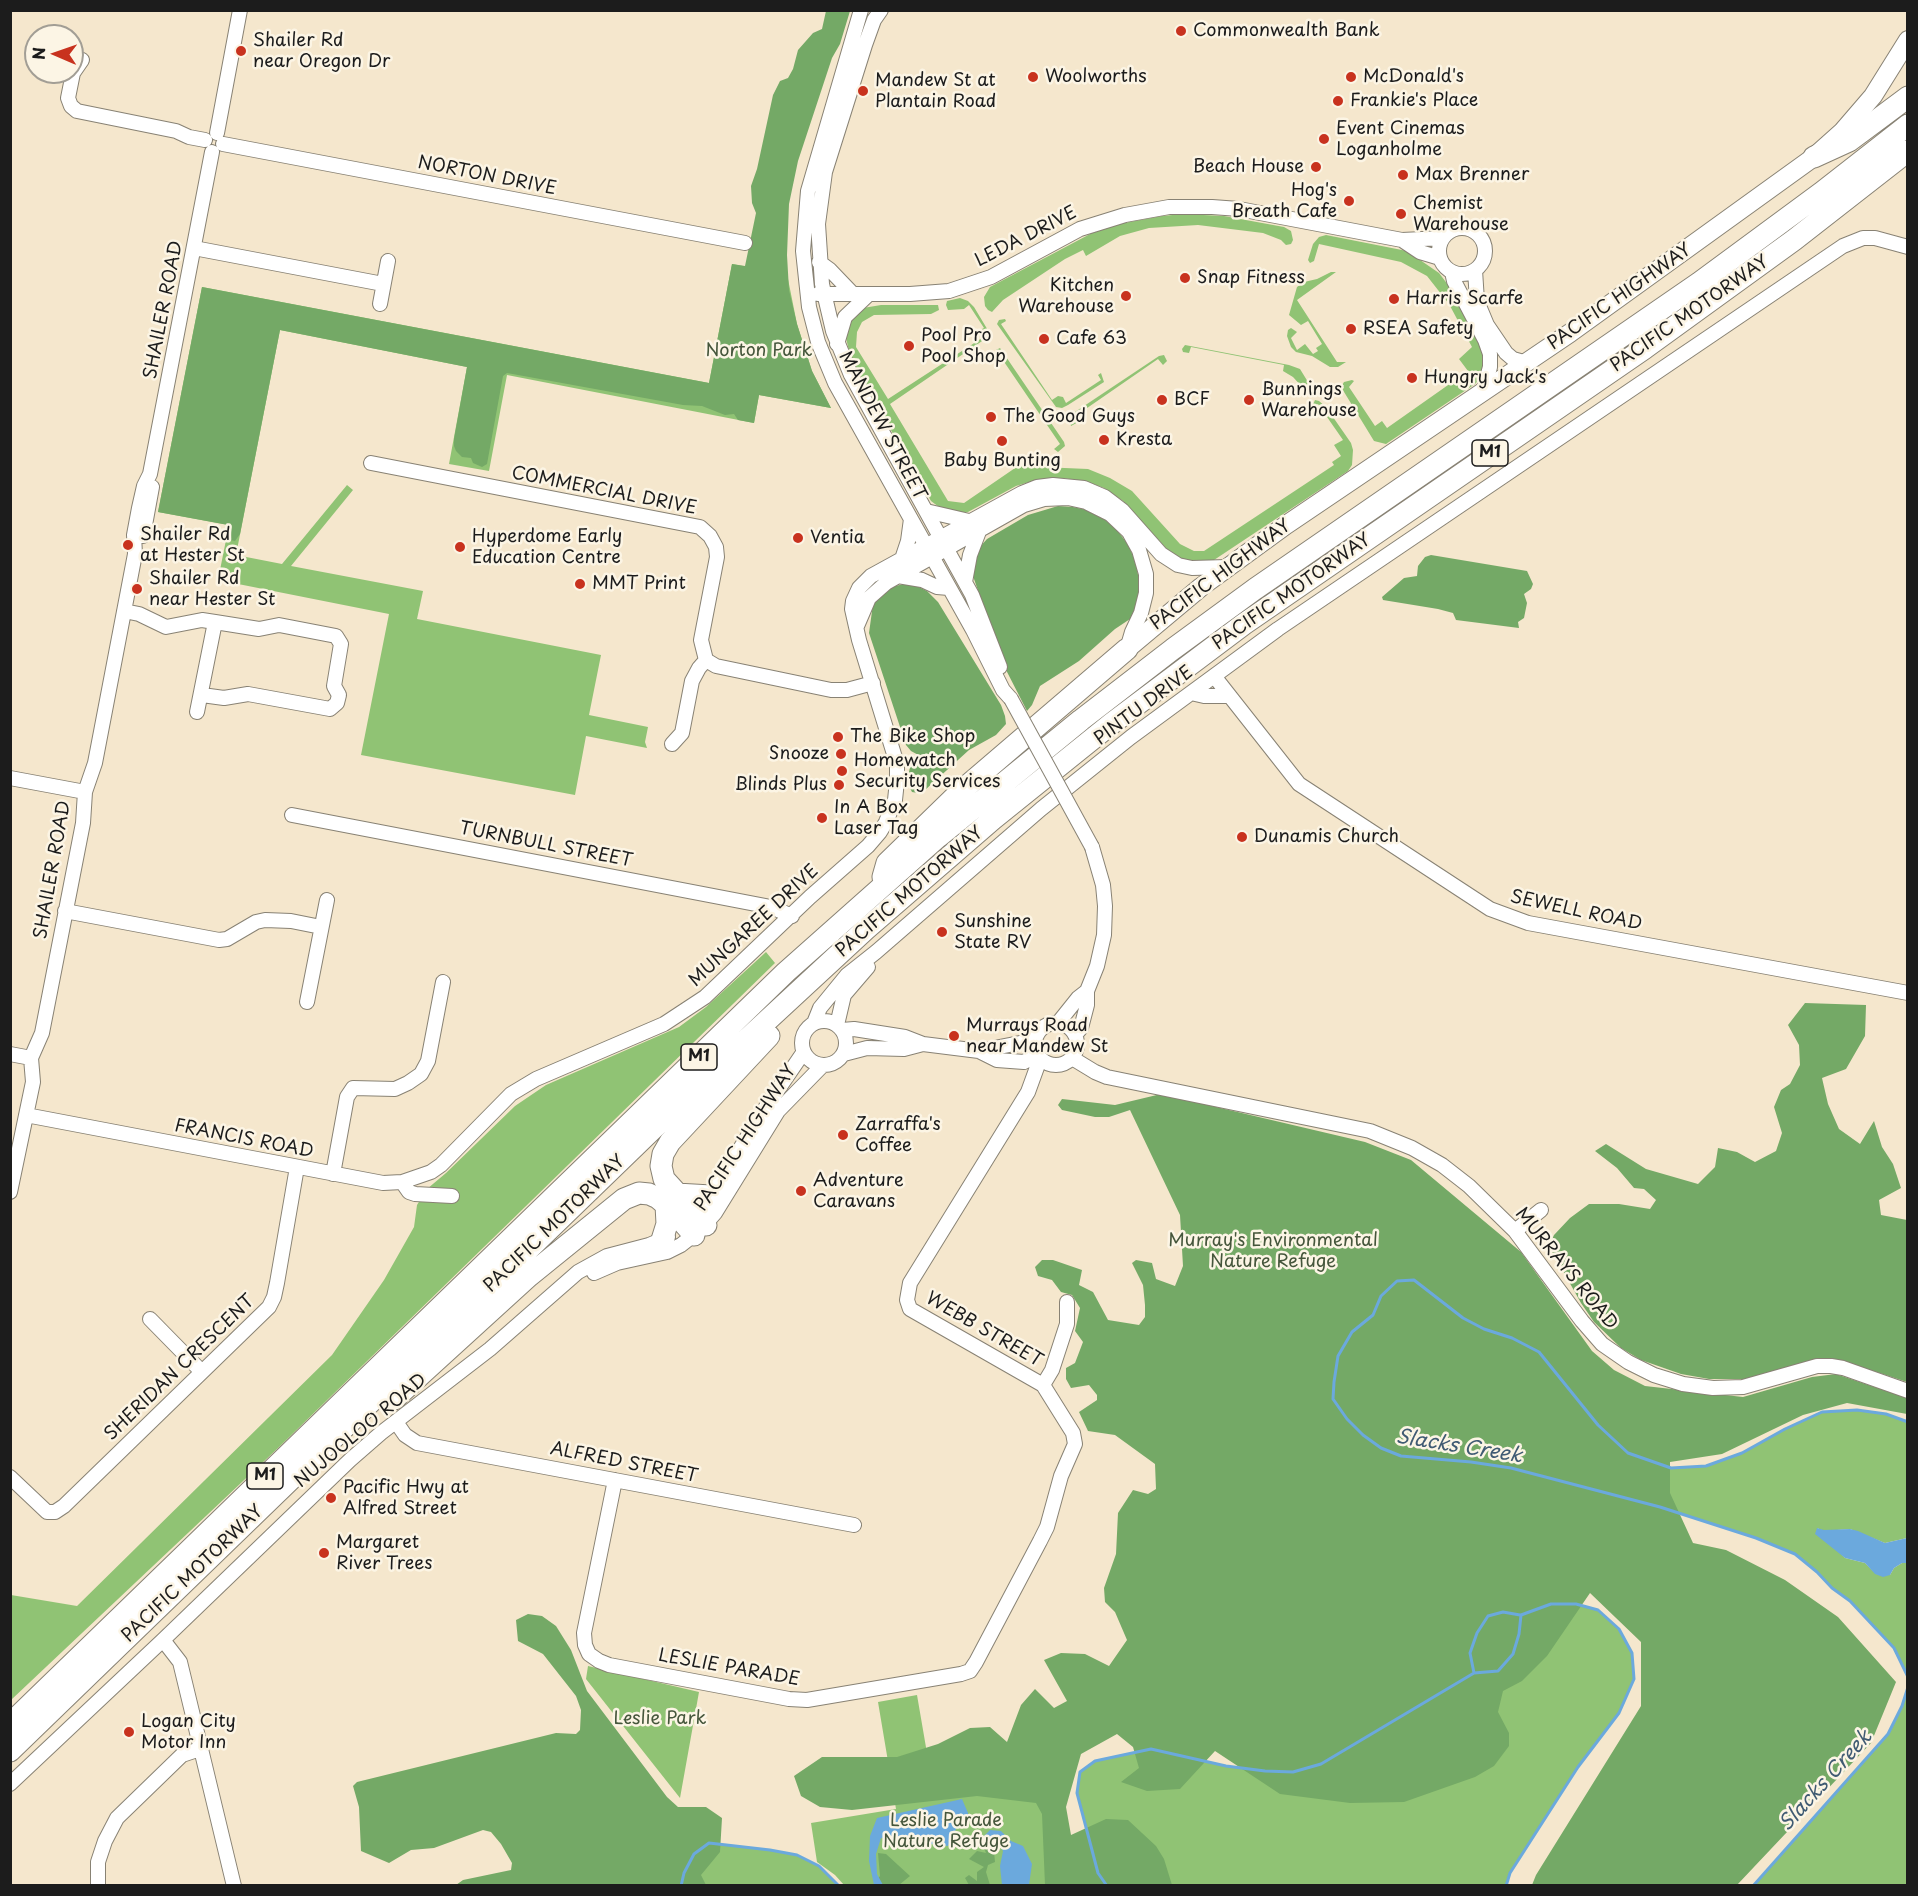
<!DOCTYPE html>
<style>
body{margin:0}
#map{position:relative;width:1918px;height:1896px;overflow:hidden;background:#f5e7cd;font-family:"Playpen Sans",sans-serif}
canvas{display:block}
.frame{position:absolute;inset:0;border:12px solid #1c1c1c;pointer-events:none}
.north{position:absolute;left:24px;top:24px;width:60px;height:60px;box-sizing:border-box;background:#fcf5e5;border:2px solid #a29e95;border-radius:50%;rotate:272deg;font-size:16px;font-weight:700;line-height:24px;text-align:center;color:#1c1c1c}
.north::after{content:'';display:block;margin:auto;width:21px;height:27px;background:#c8321e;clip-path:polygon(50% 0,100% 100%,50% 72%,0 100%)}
</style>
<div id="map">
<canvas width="1918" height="1896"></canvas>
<div class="frame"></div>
<div class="north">N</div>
</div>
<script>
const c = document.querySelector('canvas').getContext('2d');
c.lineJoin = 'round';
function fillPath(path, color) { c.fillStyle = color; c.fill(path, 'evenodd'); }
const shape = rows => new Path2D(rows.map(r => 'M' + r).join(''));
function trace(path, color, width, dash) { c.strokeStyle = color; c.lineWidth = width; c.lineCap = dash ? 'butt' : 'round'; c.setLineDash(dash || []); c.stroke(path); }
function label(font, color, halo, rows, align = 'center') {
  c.font = font + ' "Playpen Sans",sans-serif'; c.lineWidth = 5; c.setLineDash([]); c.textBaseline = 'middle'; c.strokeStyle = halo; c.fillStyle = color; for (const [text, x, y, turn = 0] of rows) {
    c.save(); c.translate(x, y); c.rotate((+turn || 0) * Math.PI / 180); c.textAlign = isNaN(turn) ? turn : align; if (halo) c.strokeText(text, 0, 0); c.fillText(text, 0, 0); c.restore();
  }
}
fillPath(shape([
 [1183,214,1224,216,1284,227,1291,231,1293,240,1291,244,1286,245,1281,240,1263,233,1198,225,1149,228,1120,236,1086,256,1083,250,1065,259,1003,300,992,312,988,310,985,306,984,297,990,287,1092,233,1124,223,1162,216],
 [1326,235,1407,251,1439,273,1455,294,1484,346,1486,364,1482,376,1475,384,1386,444,1374,441,1341,387,1344,382,1352,380,1354,381,1349,387,1375,426,1382,421,1387,428,1468,371,1459,359,1472,347,1449,304,1427,276,1401,262,1319,244,1314,261,1310,263,1308,260,1313,244,1319,237],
 [732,264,787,274,797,324,812,371,831,408,759,395,754,423,507,375,489,471,449,464,467,367,280,330,236,555,282,564,347,485,353,490,291,566,423,591,417,619,601,655,589,715,648,727,645,742,647,748,586,736,575,795,361,755,389,614,218,580,229,525,158,512,202,287,709,383],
 [1331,272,1336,272,1297,300,1337,362,1346,362,1338,367,1330,367,1312,356,1296,352,1291,347,1287,336,1288,330,1291,328,1297,332,1291,338,1297,350,1305,344,1313,354,1318,351,1316,348,1322,344,1308,321,1301,325,1289,315,1297,287,1304,282,1317,279],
 [960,298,968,301,974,307,989,332,988,337,890,404,948,501,964,503,1018,466,1088,469,1110,478,1132,491,1180,544,1194,551,1204,551,1334,465,1332,462,1341,456,1334,445,1343,440,1318,404,1312,407,1315,400,1319,401,1326,407,1351,443,1353,450,1352,465,1348,471,1214,560,1202,564,1174,557,1123,501,1104,488,1085,481,1062,478,1036,480,1016,486,968,512,956,513,943,510,931,501,861,377,850,355,846,338,847,326,854,314,863,308,881,305,938,305,939,310,931,314,874,315,862,322,857,332,856,347,888,399,982,338,978,331,984,328,969,305,964,309,948,310,946,305,947,301],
 [1005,319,1006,321,1001,324,1052,400,1058,396,1063,397,1066,403,1101,380,1098,375,1101,373,1104,382,1068,405,1062,408,1056,407,997,324,999,320],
 [1185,345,1289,365,1300,369,1308,382,1307,387,1303,388,1293,377,1283,371,1284,365,1191,347,1189,353,1183,352,1182,349],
 [1000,348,1064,442,1065,446,1058,452,1054,449,1060,444,996,350],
 [1164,355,1167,361,1163,365,1158,359,1077,415,1080,421,1071,426,1070,422,1072,414,1159,356],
 [766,952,775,963,277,1449,11,1700,11,1595,77,1606,332,1355,384,1280,414,1227,417,1205,427,1189,446,1173,515,1106,546,1085,679,1027,706,1007],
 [1857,1410,1886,1414,1907,1422,1907,1538,1885,1543,1850,1529,1824,1531,1817,1528,1845,1558,1865,1563,1876,1574,1890,1575,1894,1568,1902,1563,1907,1563,1907,1677,1894,1648,1850,1601,1832,1588,1817,1572,1795,1554,1756,1538,1660,1507,1648,1460,1671,1468,1706,1466,1742,1453,1785,1429,1822,1412],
 [1576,1604,1598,1610,1619,1629,1632,1653,1634,1679,1619,1713,1578,1767,1510,1873,1506,1885,1107,1885,1091,1844,1077,1793,1080,1772,1095,1761,1151,1749,1226,1766,1265,1771],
 [588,1666,699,1692,680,1798,586,1679],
 [1907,1687,1907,1885,1753,1885,1888,1734,1902,1706],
 [917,1695,928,1759,1072,1768,1057,1816,1080,1885,844,1885,835,1875,817,1862,811,1823,896,1809,878,1702],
 [709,1843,770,1850,797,1855,819,1866,839,1885,681,1886]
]), '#90c374');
fillPath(shape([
 [826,11,850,11,840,44,832,58,798,161,789,204,787,255,789,290,797,324,812,371,831,408,759,395,754,423,738,420,734,414,725,415,702,406,683,405,507,373,503,376,487,464,482,467,473,463,471,458,462,457,456,451,454,446,454,439,467,367,280,330,240,534,235,541,226,539,228,525,158,512,202,287,709,383,732,264,745,266,756,213,752,203,751,186,757,169,773,95,780,81,788,78,793,69,798,50,813,33,822,29],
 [1058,506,1073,507,1087,510,1103,518,1116,529,1127,543,1136,562,1139,581,1139,599,1133,617,1115,629,1079,661,1040,686,1032,705,1027,711,1004,666,974,579,974,565,978,549,987,539,1028,515],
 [1431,555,1527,571,1533,584,1531,589,1524,594,1527,603,1524,618,1518,622,1519,628,1456,620,1453,613,1438,609,1383,600,1382,597,1404,578,1417,576,1418,566,1425,557],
 [904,584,917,586,927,591,938,602,1001,705,1005,716,1006,724,996,735,969,750,925,790,918,793,912,792,909,786,908,777,910,767,914,764,919,766,925,762,922,757,911,751,906,745,869,633,873,604,883,592,891,587],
 [1805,1003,1866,1005,1865,1036,1846,1069,1822,1078,1828,1104,1839,1129,1860,1144,1874,1121,1882,1147,1893,1164,1901,1188,1879,1200,1881,1215,1907,1220,1907,1382,1840,1360,1825,1360,1747,1379,1709,1379,1681,1374,1641,1360,1621,1348,1594,1322,1581,1303,1549,1246,1554,1235,1570,1218,1589,1204,1619,1204,1650,1209,1656,1200,1644,1189,1634,1188,1617,1168,1595,1151,1606,1144,1646,1169,1698,1184,1715,1167,1718,1148,1737,1152,1755,1162,1776,1151,1782,1133,1774,1107,1781,1090,1790,1084,1800,1065,1799,1045,1788,1025],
 [1161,1094,1365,1142,1411,1160,1521,1252,1592,1351,1614,1370,1645,1386,1743,1397,1812,1377,1836,1374,1907,1398,1907,1414,1847,1403,1803,1415,1722,1454,1670,1462,1670,1493,1693,1543,1726,1550,1785,1580,1838,1617,1896,1682,1871,1743,1737,1885,1532,1885,1536,1875,1641,1706,1641,1642,1590,1593,1547,1656,1522,1681,1503,1691,1498,1712,1509,1733,1509,1746,1494,1766,1475,1777,1404,1802,1350,1803,1280,1794,1215,1751,1180,1789,1147,1791,1121,1782,1139,1768,1133,1747,1117,1734,1081,1754,1066,1807,1071,1835,1106,1819,1128,1820,1156,1846,1164,1859,1172,1885,1045,1885,1042,1814,1036,1803,977,1796,852,1810,820,1807,801,1796,794,1776,822,1757,897,1757,938,1744,970,1728,990,1727,1007,1742,1021,1705,1035,1689,1054,1708,1067,1701,1044,1660,1061,1653,1085,1654,1109,1666,1127,1640,1115,1612,1105,1602,1104,1588,1116,1554,1118,1513,1133,1490,1148,1494,1156,1489,1155,1464,1115,1435,1088,1431,1079,1412,1097,1400,1097,1395,1089,1385,1071,1388,1066,1379,1066,1368,1075,1363,1083,1342,1075,1331,1080,1308,1072,1295,1061,1292,1052,1280,1038,1276,1035,1267,1042,1260,1053,1260,1082,1270,1079,1285,1093,1292,1108,1320,1139,1325,1145,1317,1145,1305,1143,1285,1132,1263,1136,1260,1152,1263,1156,1279,1175,1286,1183,1266,1180,1215,1130,1110,1109,1117,1095,1117,1062,1110,1058,1105,1062,1099,1115,1105],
 [528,1614,542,1616,556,1626,571,1650,587,1691,667,1797,678,1807,706,1807,722,1818,720,1852,701,1875,706,1885,456,1885,463,1880,511,1870,512,1863,501,1844,491,1832,483,1830,434,1848,411,1850,389,1863,361,1851,359,1807,353,1786,357,1782,556,1733,576,1734,580,1730,581,1710,576,1696,543,1654,518,1641,516,1620],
 [993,1841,995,1862,988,1865,986,1872,990,1885,969,1885,965,1878,969,1875,977,1881,977,1872,984,1867,969,1859,977,1851,986,1853,982,1843],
 [878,1853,886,1854,910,1876,899,1885,873,1886,880,1876]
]), '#74a966');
fillPath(shape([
 [1817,1528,1824,1530,1850,1529,1858,1531,1885,1543,1907,1538,1907,1563,1902,1563,1894,1568,1890,1575,1883,1577,1875,1574,1865,1563,1845,1558,1815,1534],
 [962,1799,968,1813,968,1820,962,1826,957,1827,948,1846,881,1838,876,1854,877,1874,883,1885,874,1885,869,1861,870,1836,877,1818],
 [990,1830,1001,1831,1011,1841,1023,1846,1032,1864,1029,1885,1002,1885,1000,1866,1003,1851,993,1837,983,1837]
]), '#6ba9dd');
trace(shape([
 [1908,1422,1886,1414,1857,1410,1822,1412,1785,1429,1742,1453,1706,1466,1671,1468,1628,1453,1598,1425,1539,1352,1512,1338,1484,1329,1463,1318,1414,1280,1397,1281,1381,1296,1373,1315,1352,1332,1338,1356,1334,1382,1333,1399,1347,1419,1363,1435,1381,1448,1401,1456,1471,1462,1511,1468,1660,1507,1756,1538,1795,1554,1817,1572,1832,1588,1850,1601,1894,1648,1908,1677],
 [1474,1673,1470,1653,1477,1633,1488,1616,1503,1612,1520,1615],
 [681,1886,684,1873,694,1854,709,1843,770,1850,797,1855,819,1866,839,1886],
 [1107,1886,1098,1873,1077,1793,1080,1772,1095,1761,1151,1749,1226,1766,1265,1771,1293,1772,1321,1764,1474,1673,1498,1671,1513,1654,1519,1634,1521,1615,1551,1604,1576,1604,1598,1610,1619,1629,1632,1653,1634,1679,1619,1713,1578,1767,1510,1873,1506,1886],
 [1753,1886,1888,1734,1902,1706,1908,1687]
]), '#6ba9dd', 3);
const minor = shape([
 [861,10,808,191,803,251,809,307,818,342,835,383,973,630,1003,690,1011,699],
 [881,10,874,20,865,45,825,172,818,224,822,284,833,331,851,375,972,595,1000,667],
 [82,60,73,73,68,98,71,106,77,111,176,131,189,137,205,140],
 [217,133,240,10],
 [223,144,745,243],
 '1439 251a23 23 0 1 1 46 0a23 23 0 1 1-46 0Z',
 [1402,240,1420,252,1440,258],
 [194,248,383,284],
 [819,262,830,270,853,294],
 [1475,270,1477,301,1487,325,1506,353,1513,359,1527,363],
 [1452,272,1454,281,1485,340,1490,354,1490,367,1483,392],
 [818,294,910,294,949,291,991,277,1080,229,1125,215,1169,207,1212,207,1239,209,1402,240,1443,238],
 [380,304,388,261],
 [837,344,845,317,868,295],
 [371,463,700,527,710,536,716,547,717,557,701,640,706,660,716,666,831,690,847,690,873,683],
 [926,511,969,521],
 [143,536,152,487],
 [902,559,908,541,911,519],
 [898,576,922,580,937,587,949,588],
 [965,582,970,555,980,529],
 [124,611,139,614,166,627,202,620,215,622],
 [857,626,869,598,886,583,1024,505,1044,499,1068,498,1086,502,1110,514,1129,532,1139,550,1146,574,1146,593,1141,613,1132,632,1127,649],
 [1214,676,1299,784,1490,909,1528,923,1908,993],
 [1191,693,1204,696,1229,696],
 [197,712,215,622,259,629,279,625,336,636,341,644,334,686,339,695,337,703,330,709,248,694,224,698,202,695],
 [672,744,682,733,692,681,699,668,706,660],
 [10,778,85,792],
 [292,815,771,907,792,916],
 [65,911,219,940,227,939,256,922,265,920,291,921,321,927],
 [307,1002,327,900],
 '802 1043a22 22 0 1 1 44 0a22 22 0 1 1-44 0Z',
 '1035 1044a21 21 0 1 1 42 0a21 21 0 1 1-42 0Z',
 [814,1023,820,1008,847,975,876,952,1041,809,1131,737,1278,629,1843,246,1863,238,1875,238,1908,247],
 [1058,1023,1078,998,1087,991],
 [837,1025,844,995,868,967],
 [842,1030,854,1029,905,1037,923,1044,979,1051,997,1060,1024,1062,1037,1055],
 [1075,1035,1081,1028,1087,1005,1087,991,1097,966,1104,935,1105,906,1103,885,1092,847],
 [979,1051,1035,1040],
 [10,1054,31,1058],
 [844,1054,867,1048,904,1049,923,1044],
 [1072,1058,1095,1072,1107,1077,1370,1131,1412,1148,1442,1165,1469,1186,1515,1231,1582,1321,1602,1344,1628,1362,1654,1375,1683,1384,1713,1388,1743,1387,1817,1366,1831,1366,1843,1368,1908,1391],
 [26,1115,383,1183,402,1182,431,1172,441,1165,511,1094,536,1079,664,1024,705,997,810,897,868,846,880,832,886,822,895,800,897,781,897,764,859,640,852,609,853,601,859,588,871,576,1022,493,1037,487,1053,485,1084,488,1105,497,1122,510,1161,554,1178,565,1192,568,1227,567],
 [333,1174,347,1097,353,1088,395,1089,408,1083,421,1074,428,1061,443,982],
 [402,1182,409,1192,415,1194,452,1196],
 [10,1192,33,1082,31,1058,42,1033,83,823,85,792,95,763,135,554,134,535,139,508,144,486,150,474,212,152],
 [691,1221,706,1204,764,1110,803,1053],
 [1515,1231,1541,1210],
 [594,1273,617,1263,667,1252,681,1245,700,1230,715,1213,778,1111,822,1066],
 [150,1319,202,1372],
 [1043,1385,1052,1370,1067,1324,1067,1302],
 [396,1422,405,1435,417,1443,854,1525],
 [10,1477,47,1512,55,1512,64,1506,269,1307,274,1297,277,1283,297,1167],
 [615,1480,584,1633,585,1645,589,1654,599,1661,609,1665,789,1699,807,1700,961,1674,970,1671,976,1662,1040,1541,1047,1527,1061,1476,1075,1444,1073,1433,1043,1385,910,1309,907,1300,910,1283,1028,1092,1040,1059],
 [163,1640,180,1662,234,1886],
 [10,1784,163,1640,350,1460,381,1433,490,1349,578,1272,607,1256,649,1245,668,1237],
 [98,1886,98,1862,105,1841,117,1818,182,1755,200,1749]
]);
const major = shape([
 [1127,649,1201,587,1286,525,1570,333,1814,157,1842,132,1873,96,1908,40]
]);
const highway = shape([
 [1814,157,1849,141,1908,97],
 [883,877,887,863,960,792,1127,649],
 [676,1194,711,1196],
 [706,1225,664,1179,661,1166,663,1154,670,1142,769,1036],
 [662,1240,667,1224,666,1205],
 [394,1399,529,1276,624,1199,639,1193,649,1194,658,1198,673,1211,694,1235],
 [10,1724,786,972,938,837,1081,720,1173,649,1255,589,1699,283,1821,193,1908,125],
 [10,1751,719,1065,866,929,993,819,1111,724,1244,624,1645,348,1794,240,1908,151]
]);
trace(minor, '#888274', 16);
trace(major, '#888274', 20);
trace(highway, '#888274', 23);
trace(minor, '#fff', 14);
trace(major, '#fff', 18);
trace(highway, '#fff', 21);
const minorBridge = shape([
 [1011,699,1092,847]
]);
trace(minorBridge, '#888274', 16, []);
trace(minorBridge, '#fff', 14);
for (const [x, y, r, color] of [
 [1181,31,6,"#c8321e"],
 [241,51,6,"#c8321e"],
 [1033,77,6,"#c8321e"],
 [1351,77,6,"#c8321e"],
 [863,91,6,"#c8321e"],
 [1338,101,6,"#c8321e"],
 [1324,139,6,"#c8321e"],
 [1316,167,6,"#c8321e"],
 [1403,175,6,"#c8321e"],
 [1349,201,6,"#c8321e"],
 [1401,214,6,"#c8321e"],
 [1185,278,6,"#c8321e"],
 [1126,296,6,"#c8321e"],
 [1394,299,6,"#c8321e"],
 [1351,329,6,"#c8321e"],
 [1044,339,6,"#c8321e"],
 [909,346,6,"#c8321e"],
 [1412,378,6,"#c8321e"],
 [1162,400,6,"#c8321e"],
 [1249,400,6,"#c8321e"],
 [991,417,6,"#c8321e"],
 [1104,440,6,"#c8321e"],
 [1002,441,6,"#c8321e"],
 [798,538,6,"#c8321e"],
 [128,545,6,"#c8321e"],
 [460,547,6,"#c8321e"],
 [580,584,6,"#c8321e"],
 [137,589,6,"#c8321e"],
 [838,737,6,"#c8321e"],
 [841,754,6,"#c8321e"],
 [842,771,6,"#c8321e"],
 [839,785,6,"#c8321e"],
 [822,818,6,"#c8321e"],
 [1242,837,6,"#c8321e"],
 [942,932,6,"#c8321e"],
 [954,1036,6,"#c8321e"],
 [843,1135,6,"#c8321e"],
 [801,1191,6,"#c8321e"],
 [331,1498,6,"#c8321e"],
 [324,1553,6,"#c8321e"],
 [129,1732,6,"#c8321e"]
]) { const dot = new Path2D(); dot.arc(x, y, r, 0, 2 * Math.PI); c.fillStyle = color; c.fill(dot); trace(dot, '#fcf5e5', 2); }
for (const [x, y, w] of [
 [1490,453,36],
 [699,1057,36],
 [265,1476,36]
]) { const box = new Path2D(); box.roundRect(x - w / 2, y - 13, w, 26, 4.5); c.fillStyle = '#fcf5e5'; c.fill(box); trace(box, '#1c1c1c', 1.5); }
label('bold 16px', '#1c1c1c', null, [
 ["M1",1490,453],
 ["M1",699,1057],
 ["M1",265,1476]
]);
label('18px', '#1c1c1c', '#fcf5e5', [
 ["Commonwealth Bank",1193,31],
 ["Shailer Rd",253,41],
 ["near Oregon Dr",253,62],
 ["Woolworths",1045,77],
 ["McDonald's",1363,77],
 ["Mandew St at",875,81],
 ["Plantain Road",875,102],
 ["Frankie's Place",1350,101],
 ["Event Cinemas",1336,129],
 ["Loganholme",1336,150],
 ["Beach House",1304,167,"right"],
 ["Max Brenner",1415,175],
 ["Hog's",1337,191,"right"],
 ["Breath Cafe",1337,212,"right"],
 ["Chemist",1413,204],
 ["Warehouse",1413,225],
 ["Snap Fitness",1197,278],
 ["Kitchen",1114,286,"right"],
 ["Warehouse",1114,307,"right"],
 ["Harris Scarfe",1406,299],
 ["RSEA Safety",1363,329],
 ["Pool Pro",921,336],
 ["Pool Shop",921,357],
 ["Cafe 63",1056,339],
 ["Hungry Jack's",1424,378],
 ["Bunnings",1261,390],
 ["Warehouse",1261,411],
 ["BCF",1174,400],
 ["The Good Guys",1003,417],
 ["Kresta",1116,440],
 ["Baby Bunting",1002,461,"center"],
 ["Shailer Rd",140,535],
 ["at Hester St",140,556],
 ["Hyperdome Early",472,537],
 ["Education Centre",472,558],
 ["Ventia",810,538],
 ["Shailer Rd",149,579],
 ["near Hester St",149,600],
 ["MMT Print",592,584],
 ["The Bike Shop",850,737],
 ["Snooze",829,754,"right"],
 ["Homewatch",854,761],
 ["Security Services",854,782],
 ["Blinds Plus",827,785,"right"],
 ["In A Box",834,808],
 ["Laser Tag",834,829],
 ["Dunamis Church",1254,837],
 ["Sunshine",954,922],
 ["State RV",954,943],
 ["Murrays Road",966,1026],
 ["near Mandew St",966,1047],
 ["Zarraffa's",855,1125],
 ["Coffee",855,1146],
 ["Adventure",813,1181],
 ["Caravans",813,1202],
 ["Pacific Hwy at",343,1488],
 ["Alfred Street",343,1509],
 ["Margaret",336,1543],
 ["River Trees",336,1564],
 ["Logan City",141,1722],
 ["Motor Inn",141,1743]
], 'left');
label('18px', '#1c1c1c', '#fcf5e5', [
 ["NORTON DRIVE",487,176,11],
 ["LEDA DRIVE",1026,237,-27],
 ["PACIFIC HIGHWAY",1620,297,-35],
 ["SHAILER ROAD",164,310,-79],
 ["PACIFIC MOTORWAY",1690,314,-35],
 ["MANDEW STREET",882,426,62],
 ["COMMERCIAL DRIVE",604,491,11],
 ["PACIFIC HIGHWAY",1221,575,-37],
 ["PACIFIC MOTORWAY",1292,592,-35],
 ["PINTU DRIVE",1144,706,-37],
 ["TURNBULL STREET",546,845,11],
 ["SHAILER ROAD",53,870,-80],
 ["PACIFIC MOTORWAY",910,892,-41],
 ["SEWELL ROAD",1576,911,12],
 ["MUNGAREE DRIVE",754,926,-43],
 ["PACIFIC HIGHWAY",746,1138,-57],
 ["FRANCIS ROAD",244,1139,11],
 ["PACIFIC MOTORWAY",555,1224,-44],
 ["MURRAYS ROAD",1566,1269,51],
 ["WEBB STREET",984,1330,30],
 ["SHERIDAN CRESCENT",180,1368,-44],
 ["NUJOOLOO ROAD",361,1431,-40],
 ["ALFRED STREET",624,1463,11],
 ["PACIFIC MOTORWAY",193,1574,-44],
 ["LESLIE PARADE",729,1668,10]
]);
label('18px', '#45563b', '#fcf5e5', [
 ["Norton Park",759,351],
 ["Murray's Environmental",1273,1241],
 ["Nature Refuge",1273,1262],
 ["Leslie Park",660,1719],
 ["Leslie Parade",946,1821],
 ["Nature Refuge",946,1842]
]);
label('italic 20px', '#405b73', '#fcf5e5', [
 ["Slacks Creek",1459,1447,9],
 ["Slacks Creek",1826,1781,-48]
]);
</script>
